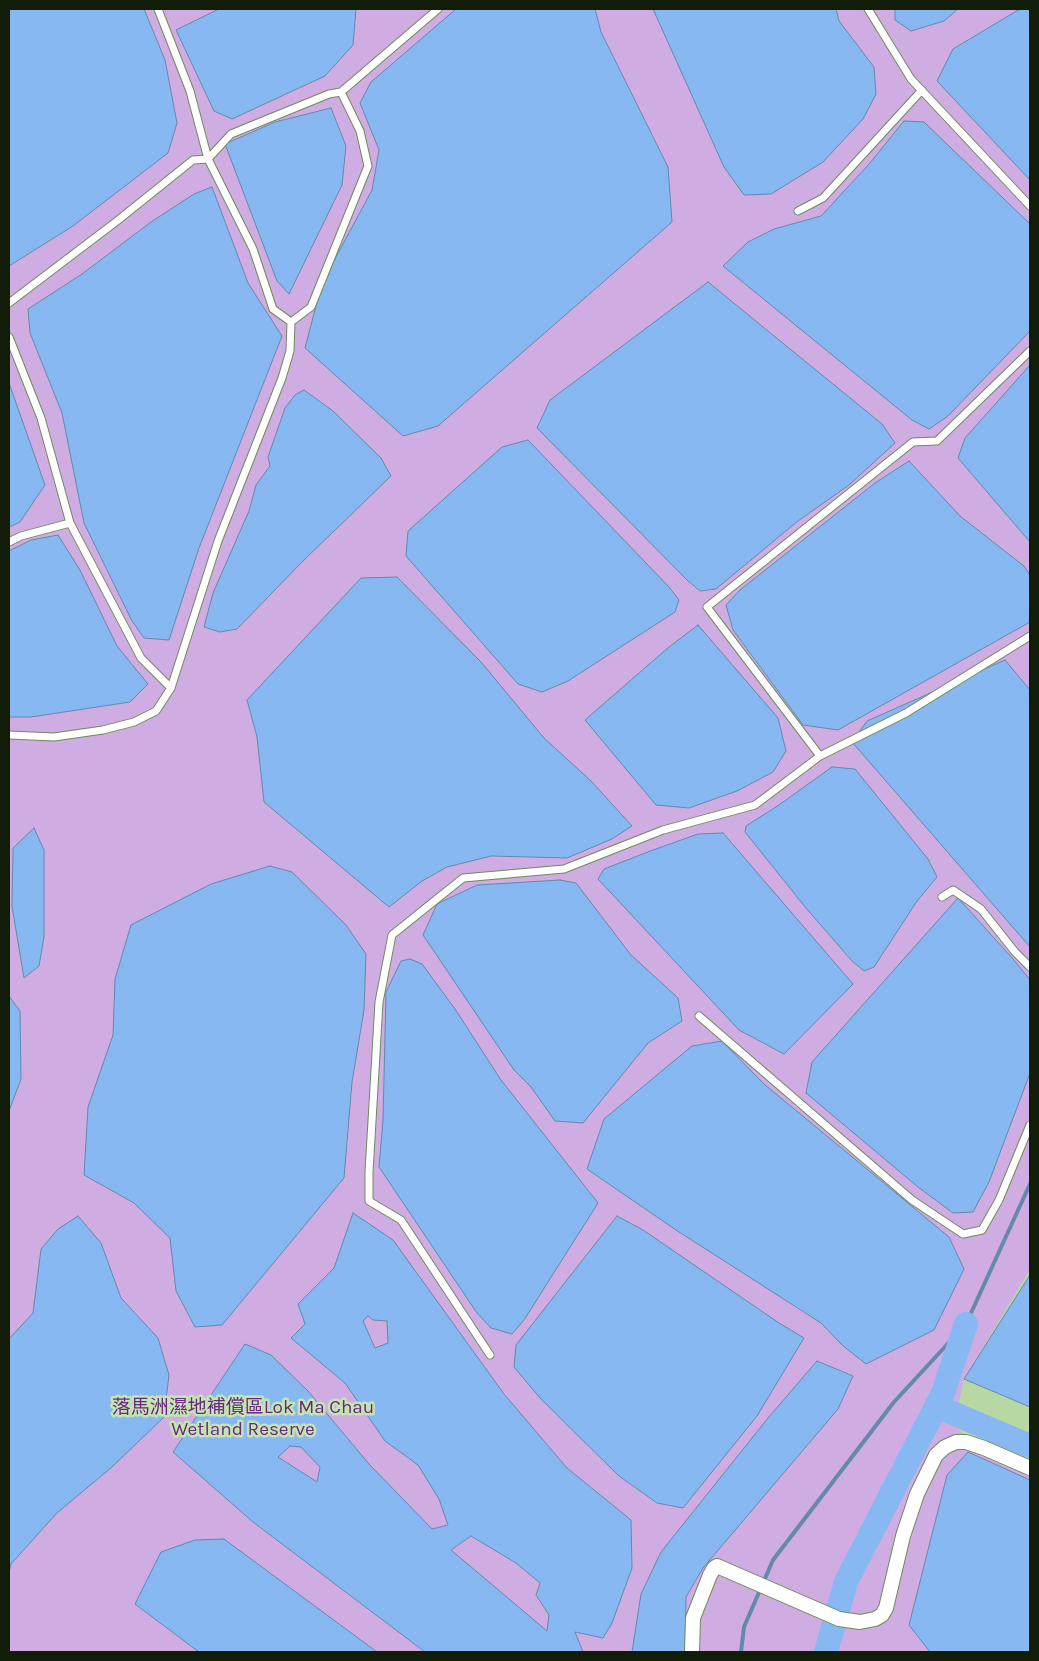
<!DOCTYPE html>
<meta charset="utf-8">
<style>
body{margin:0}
#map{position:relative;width:1039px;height:1661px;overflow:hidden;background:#b7d7a3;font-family:Karla,sans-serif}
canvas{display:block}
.frame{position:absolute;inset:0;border:10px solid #111c09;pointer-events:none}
</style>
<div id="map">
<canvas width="1039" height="1661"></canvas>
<div class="frame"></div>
</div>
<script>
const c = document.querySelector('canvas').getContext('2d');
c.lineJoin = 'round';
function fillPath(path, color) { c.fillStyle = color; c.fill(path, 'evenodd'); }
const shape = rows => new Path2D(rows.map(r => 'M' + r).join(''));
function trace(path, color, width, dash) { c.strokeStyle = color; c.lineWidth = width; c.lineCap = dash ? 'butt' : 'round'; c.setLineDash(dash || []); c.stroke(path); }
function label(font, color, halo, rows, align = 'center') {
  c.font = font + ' Karla,"Noto Sans SC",sans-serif'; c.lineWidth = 5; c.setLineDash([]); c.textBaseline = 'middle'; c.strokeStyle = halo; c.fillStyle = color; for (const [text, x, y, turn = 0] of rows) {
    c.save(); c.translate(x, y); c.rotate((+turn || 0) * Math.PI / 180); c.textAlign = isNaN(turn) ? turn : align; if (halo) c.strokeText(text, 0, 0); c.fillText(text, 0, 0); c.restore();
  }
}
fillPath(shape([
 [9,9,1030,9,1030,1269,964,1379,954,1425,975,1445,1030,1467,1030,1652,9,1652]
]), '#cfade2');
const water = shape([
 [9,9,144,9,165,60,177,123,168,153,73,226,9,266,9,9],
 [219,9,356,9,353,45,325,76,232,119,214,111,176,30,219,9],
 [456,9,595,9,601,32,668,167,672,222,438,426,403,436,305,348,322,283,372,190,379,150,360,103,371,82,456,9],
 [653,9,836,9,839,21,874,67,876,94,863,119,823,162,771,194,744,195,724,167,653,9],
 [895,9,958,9,944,21,911,31,895,20,895,9],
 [1020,9,1030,9,1030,180,937,81,953,49,1020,9],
 [331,108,346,146,342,185,289,294,277,281,225,144,275,122,331,108],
 [904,121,924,122,1030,224,1030,331,948,416,929,429,912,420,723,266,748,242,774,229,821,216,870,163,904,121],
 [212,187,248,283,282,336,199,548,169,640,144,638,132,621,84,523,62,413,30,333,28,309,82,274,151,222,194,194,212,187],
 [708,282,882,424,895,443,849,485,798,521,716,589,700,591,687,580,537,428,550,400,708,282],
 [1030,365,1030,542,958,458,965,438,1030,365],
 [9,383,45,485,20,522,9,527,9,383],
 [304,390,333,411,381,458,391,476,304,560,237,629,220,632,204,627,213,593,249,511,256,485,270,466,268,457,285,408,295,395,304,390],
 [528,440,669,587,679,600,675,612,568,681,542,692,518,684,406,556,408,531,502,447,528,440],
 [909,461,960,516,1024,566,1030,575,1030,622,838,730,803,725,733,630,726,605,740,590,875,483,909,461],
 [58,535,80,570,117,646,148,684,130,702,31,717,9,717,9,551,31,540,58,535],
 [397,577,481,662,544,738,591,781,632,826,612,839,567,858,491,856,447,867,422,881,389,907,264,802,257,737,247,700,361,578,397,577],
 [698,625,778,718,786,751,773,772,737,791,689,808,656,805,585,720,669,647,698,625],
 [1005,660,1030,690,1030,947,852,742,867,721,1005,660],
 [832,767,855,769,928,859,937,877,917,901,874,967,864,971,852,961,806,908,745,832,746,826,779,805,832,767],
 [34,828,44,850,44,937,39,966,24,978,12,906,13,848,34,828],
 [723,833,853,984,784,1054,739,1030,598,879,604,869,653,850,698,834,723,833],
 [270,866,292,872,346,925,366,954,364,1010,352,1082,344,1178,222,1325,195,1327,176,1291,170,1238,134,1203,84,1175,88,1107,113,1035,115,979,131,925,211,884,270,866],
 [560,880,576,883,631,955,678,998,682,1021,648,1043,583,1123,555,1121,531,1087,514,1070,423,935,437,904,477,885,560,880],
 [958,898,1013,959,1030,980,1030,1073,989,1182,973,1212,953,1213,918,1187,806,1093,812,1062,958,898],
 [410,959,422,964,455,1009,501,1080,598,1203,524,1320,512,1334,491,1328,477,1313,379,1167,383,1120,386,992,401,961,410,959],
 [9,996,20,1011,21,1079,9,1111,9,996],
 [722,1041,764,1084,949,1237,964,1269,934,1330,866,1364,842,1345,821,1323,676,1230,587,1169,604,1119,692,1046,722,1041],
 [353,1213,393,1240,504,1394,567,1468,631,1520,632,1568,612,1623,603,1638,575,1632,583,1652,425,1652,253,1522,173,1452,245,1344,271,1355,308,1391,369,1464,432,1529,448,1525,439,1499,418,1465,385,1441,345,1383,291,1338,305,1324,298,1304,334,1268,353,1213],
 [368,1316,373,1320,387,1321,388,1343,375,1348,363,1321,368,1316],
 [290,1446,301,1447,320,1467,317,1482,278,1457,290,1446],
 [471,1536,516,1563,540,1583,536,1595,549,1615,547,1631,451,1550,471,1536],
 [78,1216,101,1243,121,1298,158,1338,169,1375,164,1417,112,1467,57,1513,11,1564,9,1573,9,1339,33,1313,41,1249,58,1229,78,1216],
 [617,1216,643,1230,779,1323,804,1338,757,1416,683,1508,657,1503,619,1476,540,1398,514,1367,516,1345,617,1216],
 [1030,1275,1030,1407,964,1379,1030,1275],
 [817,1361,853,1376,838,1409,703,1568,686,1597,685,1652,632,1652,641,1594,661,1552,768,1418,817,1361],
 [968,1452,1030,1480,1030,1652,930,1652,909,1625,947,1475,968,1452],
 [224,1539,377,1652,199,1652,135,1604,161,1552,195,1540,224,1539]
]);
fillPath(water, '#87b8f2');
trace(water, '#6489ac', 1);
trace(shape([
 [741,1652,744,1627,773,1560,894,1402,966,1324,1030,1184]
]), '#6489ac', 4);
trace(shape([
 [936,1406,1030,1446],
 [826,1652,846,1582,943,1393,966,1324]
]), '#87b8f2', 24);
const service = shape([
 [158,9,190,91,208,159,231,134,329,94,341,92],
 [868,9,911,79,1030,206],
 [798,211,823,198,922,90],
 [9,303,117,221,193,160,208,159,253,249,273,309,291,322,311,307,368,166,360,131,341,92,438,9],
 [9,337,41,418,70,523,141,658,171,688],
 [9,542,21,536,70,523],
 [9,735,54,737,103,730,134,722,156,711,171,688,218,541,282,378,290,351,291,322],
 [820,756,906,713,1030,636],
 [942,897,953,890,981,909,1015,952,1030,967],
 [699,1016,912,1200,963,1234,982,1230,999,1200,1030,1125],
 [490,1355,401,1220,369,1201,369,1172,379,1002,392,935,463,878,564,869,663,830,755,805,820,756,707,607,913,442,937,441,1030,351]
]);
const minor = shape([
 [692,1652,693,1618,710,1575,714,1568,717,1566,839,1619,860,1622,875,1619,882,1615,886,1608,903,1536,917,1494,936,1455,945,1447,956,1442,966,1442,984,1448,1030,1468]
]);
trace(service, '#6e8b5a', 9);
trace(minor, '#6e8b5a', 16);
trace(service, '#fff', 7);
trace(minor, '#fff', 14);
label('19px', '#682884', '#c4e4b0', [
 ["落馬洲濕地補償區Lok Ma Chau",243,1408],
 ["Wetland Reserve",243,1430]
]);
</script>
